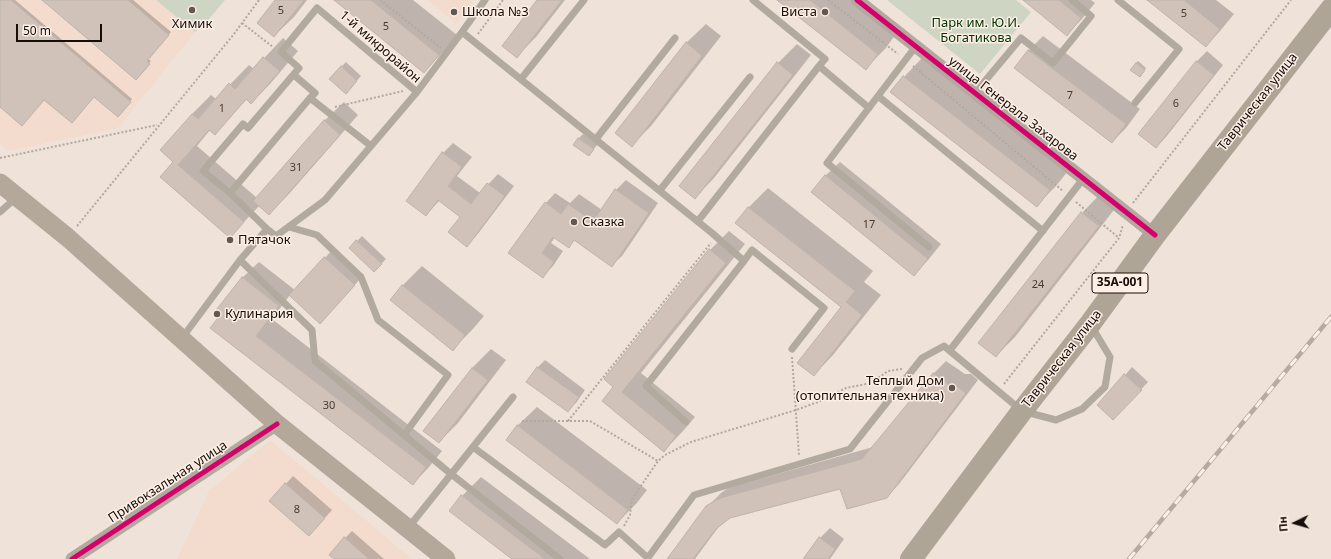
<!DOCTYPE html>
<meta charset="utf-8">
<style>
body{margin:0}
#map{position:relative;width:1331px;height:559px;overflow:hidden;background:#efe2d9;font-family:"Noto Sans",sans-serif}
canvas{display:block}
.north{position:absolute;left:1275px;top:503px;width:40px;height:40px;-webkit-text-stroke:3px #feefe6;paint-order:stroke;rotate:265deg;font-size:11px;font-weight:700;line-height:16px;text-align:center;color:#160e09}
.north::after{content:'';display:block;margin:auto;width:14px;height:18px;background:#160e09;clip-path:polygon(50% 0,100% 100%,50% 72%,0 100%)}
.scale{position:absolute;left:16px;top:24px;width:86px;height:18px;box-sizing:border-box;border:2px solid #160e09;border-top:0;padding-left:5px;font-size:12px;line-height:14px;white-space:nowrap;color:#160e09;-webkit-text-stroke:3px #feefe6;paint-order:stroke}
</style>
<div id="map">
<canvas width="1331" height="559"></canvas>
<div class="north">Пн</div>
<div class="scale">50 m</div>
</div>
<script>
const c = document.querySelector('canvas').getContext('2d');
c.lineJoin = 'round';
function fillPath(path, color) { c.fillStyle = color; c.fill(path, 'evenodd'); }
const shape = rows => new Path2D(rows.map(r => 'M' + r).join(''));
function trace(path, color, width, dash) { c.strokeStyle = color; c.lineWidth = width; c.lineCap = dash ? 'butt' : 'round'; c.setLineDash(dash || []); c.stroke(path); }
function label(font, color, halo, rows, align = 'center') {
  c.font = font + ' "Noto Sans",sans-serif'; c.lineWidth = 3; c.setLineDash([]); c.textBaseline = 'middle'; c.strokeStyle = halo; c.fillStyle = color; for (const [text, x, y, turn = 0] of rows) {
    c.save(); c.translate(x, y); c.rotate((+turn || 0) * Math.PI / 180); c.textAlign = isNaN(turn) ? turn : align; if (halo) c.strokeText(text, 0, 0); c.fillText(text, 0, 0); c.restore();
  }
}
fillPath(shape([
 [0,0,156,0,195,32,118,128,8,151,0,144],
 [428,0,474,0,456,24],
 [270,440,412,559,177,559,209,491]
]), '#f3dbcd');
fillPath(shape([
 [156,0,225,0,209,19,195,32],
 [887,0,1016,0,1031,12,980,74]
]), '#ced5c3');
fillPath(shape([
 [0,0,15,0,132,99,120,114,94,96,44,99,0,106],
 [44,0,133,0,171,32,148,59,151,61,138,76],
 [276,0,307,0,294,17,274,36],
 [335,0,413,0,457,35,443,52,424,72],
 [538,0,565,0,536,37,517,56],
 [779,0,853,0,896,34,885,49,866,68],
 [1025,0,1091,0,1095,3,1081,20,1067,34],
 [1149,0,1216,0,1234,14,1220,31,1206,46],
 [706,24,721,36,651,126,632,145,686,43],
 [1043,36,1140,109,1126,128,1112,142,1015,68,1029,50],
 [283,38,298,51,270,84,251,103,247,99,215,134,210,130,197,146,257,198,324,121,344,102,358,115,288,195,269,214,260,205,230,237,175,161,192,114,211,95,216,99,249,65,254,69],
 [797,44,811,55,714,178,695,198,778,63],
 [1207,51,1223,65,1166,137,1156,147,1140,134,1197,61],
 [923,57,1068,171,1056,186,1037,205,904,77],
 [1138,61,1146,68,1142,74,1136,63],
 [346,62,361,76,350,88,341,67],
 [583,134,598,144,589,155,578,139],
 [453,143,472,157,457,176,480,193,498,174,514,186,477,235,467,245,462,216,440,200,426,215,407,200,443,153],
 [840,162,941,244,928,260,914,274,825,176],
 [626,180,658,203,622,256,612,265,575,240,568,246,555,237,551,243,563,251,553,266,543,276,509,253,546,203,555,193,570,203,579,194,602,210,616,190],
 [768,188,873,271,864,282,881,295,833,355,814,375,842,307,736,223,749,207],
 [1101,193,1117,206,1015,337,996,356,1082,213],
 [729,231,745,244,641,373,695,417,683,431,664,451,603,401,710,250],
 [362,236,386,259,374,271,350,248],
 [334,248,364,275,329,312,290,295,272,319,442,451,429,467,413,484,219,318,242,278,259,262,295,290],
 [422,266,484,316,472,330,453,349,391,300,403,285],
 [491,349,506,360,458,423,439,442,472,368],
 [545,360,585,390,576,403,568,410,537,368],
 [946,361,965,374,971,374,978,380,899,484,886,498,840,488,729,517,723,521,695,559,669,559,707,507,721,493,728,488,738,485,873,447,933,374],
 [1132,367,1148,382,1121,411,1099,405],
 [537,407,647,490,636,504,617,523,517,426],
 [293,476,332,510,316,528,270,501],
 [481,477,590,559,514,559,462,496],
 [830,528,844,539,830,559,804,559,820,538],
 [352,531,384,559,336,559,345,538]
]), '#0003');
const building = shape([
 [0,0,11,0,131,102,118,117,94,97,72,123,44,100,22,126,0,107,0,0],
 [42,0,128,0,169,35,147,61,150,64,136,80,42,0],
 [275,0,304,0,274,37,257,23,275,0],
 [334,0,371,0,439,55,424,73,334,0],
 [537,0,562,0,517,58,502,46,537,0],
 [777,0,810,0,878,54,866,70,777,0],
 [1023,0,1059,0,1081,18,1067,36,1023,0],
 [1147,0,1184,0,1220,29,1206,47,1147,0],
 [686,42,702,56,632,147,615,133,686,42],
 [1028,50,1126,124,1112,143,1014,68,1028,50],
 [263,57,280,71,251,104,246,99,215,135,209,130,178,165,244,222,230,238,160,177,173,162,160,150,192,114,198,119,229,83,235,89,263,57],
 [1196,61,1214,75,1156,148,1138,134,1196,61],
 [777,62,793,75,695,199,679,186,777,62],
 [1136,63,1145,70,1140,77,1130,70,1136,63],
 [341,66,357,81,346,94,329,79,341,66],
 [903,76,1050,190,1037,207,890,92,903,76],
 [324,120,340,135,269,215,253,201,324,120],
 [578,138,594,149,589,156,573,145,578,138],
 [442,152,462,167,448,186,471,204,487,183,505,196,467,247,448,232,460,217,438,200,426,216,406,201,442,152],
 [825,175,928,259,914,276,811,192,825,175],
 [615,189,649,213,612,267,574,240,569,248,553,237,542,253,554,262,543,278,508,253,545,202,561,214,568,204,593,221,615,189],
 [748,207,855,291,846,302,862,315,814,376,797,363,841,307,735,223,748,207],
 [1081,212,1099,226,996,357,978,343,1081,212],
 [356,240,382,264,374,272,349,248,356,240],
 [709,249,726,263,622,392,676,436,664,452,602,401,613,387,604,379,709,249],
 [324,257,355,285,320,324,289,295,324,257],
 [242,277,279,306,256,336,426,467,413,485,210,328,218,318,213,314,242,277],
 [402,285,465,335,453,351,390,300,402,285],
 [537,367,579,397,568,412,526,382,537,367],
 [472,368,488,380,439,443,423,431,472,368],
 [933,373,951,386,958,387,966,393,887,498,847,509,840,489,730,518,716,529,693,559,667,559,706,506,714,501,724,497,862,459,933,373],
 [1124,374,1142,390,1113,420,1097,405,1124,374],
 [517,425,628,510,617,524,506,440,517,425],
 [285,483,325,518,309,536,269,501,285,483],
 [461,495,545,559,512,559,449,511,461,495],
 [344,537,369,559,334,559,329,555,344,537],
 [819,537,835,549,828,559,803,559,819,537]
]);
fillPath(building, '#d1c2b9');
trace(building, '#bcb3ac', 1);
trace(shape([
 [380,0,441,48],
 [828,0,898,54],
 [242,23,273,47],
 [478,34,503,0],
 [913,66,1063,191],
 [335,107,403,91],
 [0,158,157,125],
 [1076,202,1119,238],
 [1133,203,1291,0],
 [77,226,234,34,259,0],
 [792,357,799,455],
 [1004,384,1119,238,1123,225],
 [522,421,590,421,658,461],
 [568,421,711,243],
 [624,526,630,515,632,499,658,461,665,455,691,442,796,410,818,402,846,388,871,383,888,371,902,369]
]), '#b1a89f', 2, [2, 2]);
trace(shape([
 [485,0,462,32,712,233,744,261,752,250,824,308,792,349],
 [753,0,825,59,819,66,869,108],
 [1118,0,1179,49,1135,103],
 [916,46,827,163,929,247],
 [294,75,315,93,310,98],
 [521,79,584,0],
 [417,92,462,32],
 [975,93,1021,38,1053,63,1091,16,1072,0],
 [878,96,1043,231],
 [596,139,675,38],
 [660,190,750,77],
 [230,193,310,98,371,146],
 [0,212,17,197],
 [698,221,819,66],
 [289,227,317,235,361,277,378,320,448,375,404,435],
 [240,260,312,330,315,361,451,474,560,559],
 [182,338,240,260,267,229,276,236,325,200,417,92,317,8,281,52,299,68,248,128,243,124,203,171,230,193,267,229],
 [950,350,1083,179],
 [686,422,646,386,744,261],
 [473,447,605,545,619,532,648,558],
 [408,528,513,397],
 [647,559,694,495,850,449,922,358,944,346,1022,411,1056,420,1082,409,1105,387,1110,357,1092,327]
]), '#b2aa9e', 7);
trace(shape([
 [857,0,1155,235],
 [72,559,277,424]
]), '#b2aa9e', 13);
trace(shape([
 [0,183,67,237,277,424,446,559]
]), '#b3a89a', 19);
trace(shape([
 [911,559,1022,411,1090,324,1155,235,1331,9]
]), '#afa596', 22);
const rail = shape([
 [1129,559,1331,317]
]);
trace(rail, '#b4aba2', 4.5);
trace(rail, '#feefe6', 3, [9]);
trace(shape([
 [857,0,1155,235],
 [72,559,277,424]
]), '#d6006c', 5);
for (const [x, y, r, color] of [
 [192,10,4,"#625852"],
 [454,12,4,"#625852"],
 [825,12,4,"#625852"],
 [574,222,4,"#625852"],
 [230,240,4,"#625852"],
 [217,314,4,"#625852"],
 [952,388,4,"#625852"]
]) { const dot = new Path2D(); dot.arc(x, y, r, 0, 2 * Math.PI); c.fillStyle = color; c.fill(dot); trace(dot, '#feefe6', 1.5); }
label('11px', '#453b35', null, [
 ["5",281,11],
 ["5",1184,14],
 ["5",386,27],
 ["7",1070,96],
 ["6",1176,104],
 ["1",222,109],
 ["31",296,168],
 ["17",869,225],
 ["24",1038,285],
 ["30",329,406],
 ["8",297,510]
]);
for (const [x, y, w] of [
 [1120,283,56]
]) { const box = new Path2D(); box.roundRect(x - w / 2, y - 10, w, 20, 3); c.fillStyle = '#feefe6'; c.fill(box); trace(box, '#160e09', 1); }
label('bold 12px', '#160e09', null, [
 ["35А-001",1120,283]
]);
label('13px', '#160e09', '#feefe6', [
 ["Школа №3",462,12],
 ["Виста",817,12,"right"],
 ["Химик",192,24,"center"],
 ["Сказка",582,222],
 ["Пятачок",238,240],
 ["Кулинария",225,314],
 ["Теплый Дом",944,381,"right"],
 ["(отопительная техника)",944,396,"right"]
], 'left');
label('13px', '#003402', '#feefe6', [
 ["Парк им. Ю.И.",976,23],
 ["Богатикова",976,38]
]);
label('13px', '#160e09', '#feefe6', [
 ["1-й микрорайон",380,47,41],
 ["Таврическая улица",1258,102,-52],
 ["улица Генерала Захарова",1013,109,38],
 ["Таврическая улица",1062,359,-52],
 ["Привокзальная улица",168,482,-33]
]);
</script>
